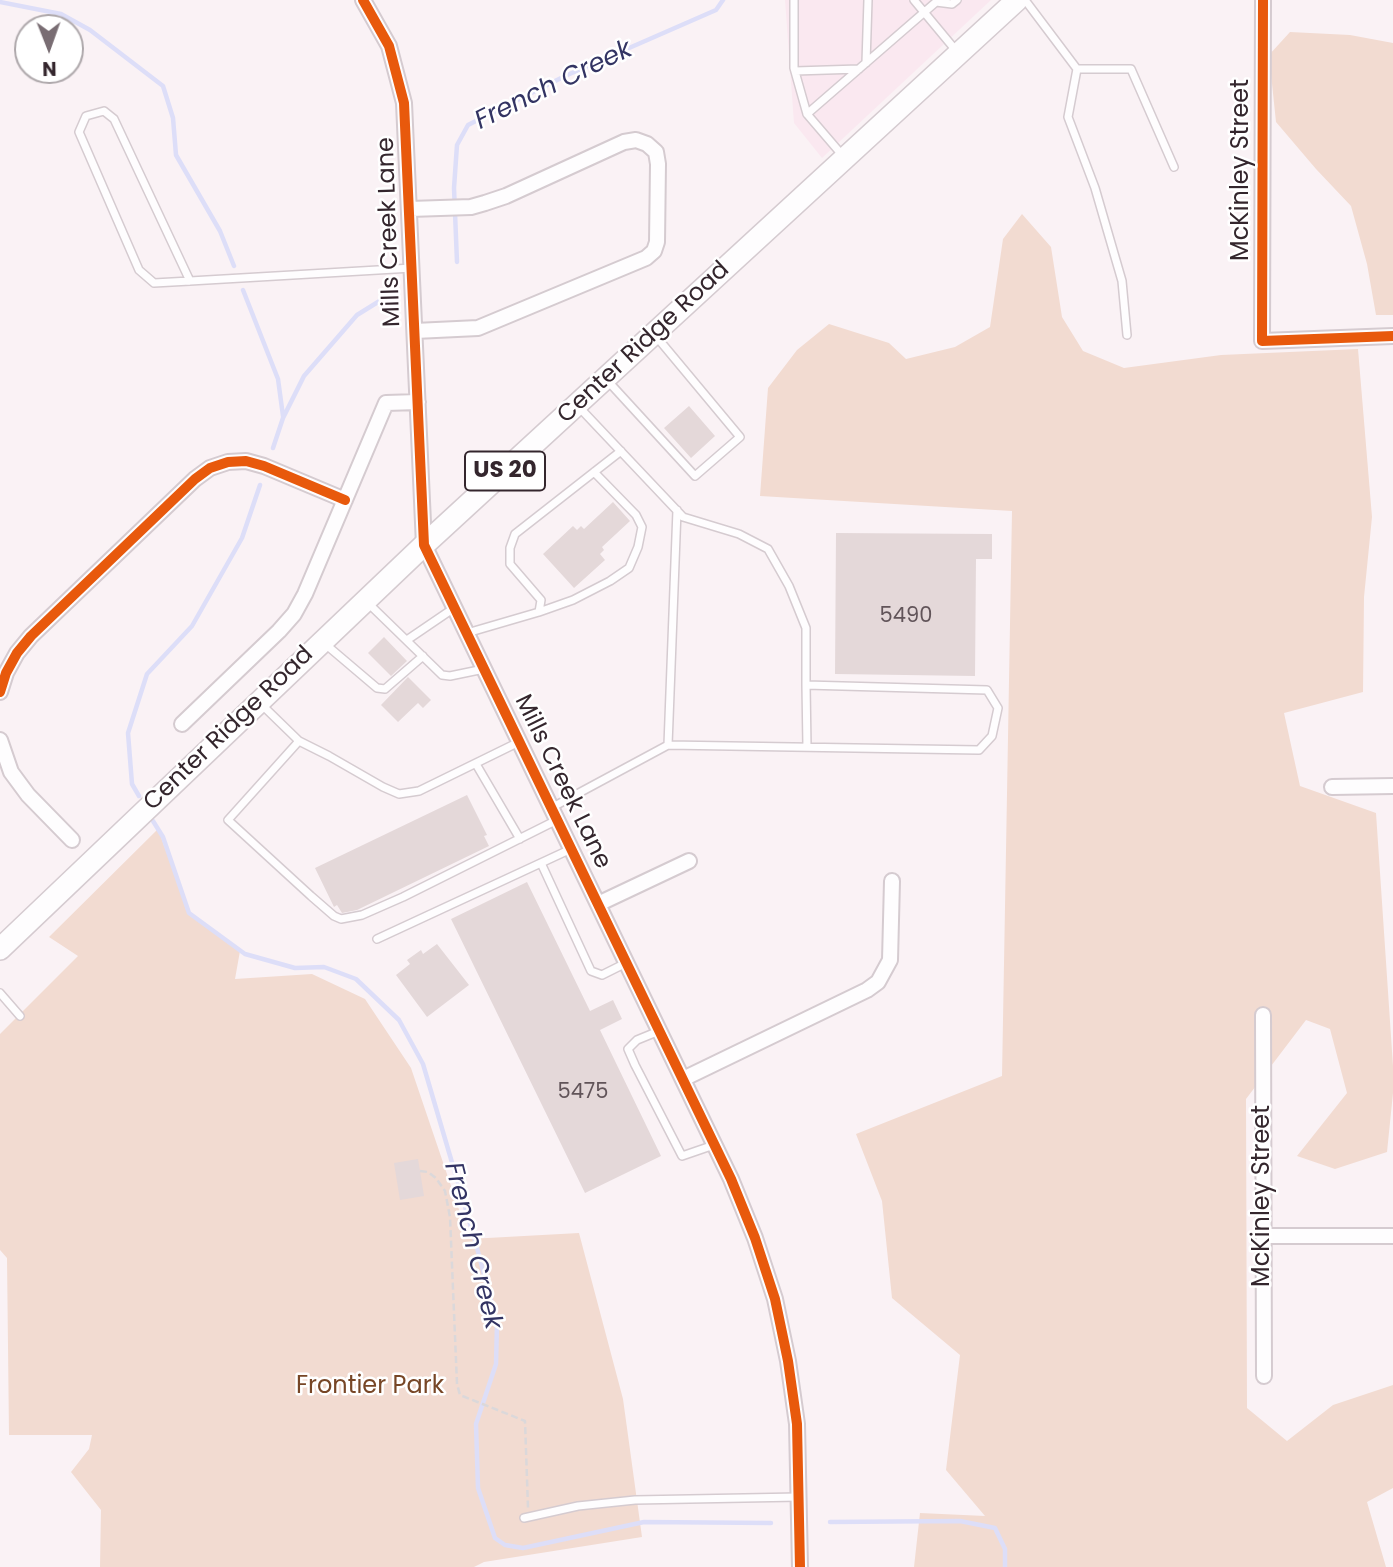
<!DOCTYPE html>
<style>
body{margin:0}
#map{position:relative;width:1393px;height:1567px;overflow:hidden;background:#faf2f5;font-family:Poppins,sans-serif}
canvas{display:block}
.north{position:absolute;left:14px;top:14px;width:70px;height:70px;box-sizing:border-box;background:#fff;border:2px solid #aea8ab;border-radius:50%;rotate:179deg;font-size:19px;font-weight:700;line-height:28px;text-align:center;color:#34262d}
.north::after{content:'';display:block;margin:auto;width:24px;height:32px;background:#796d73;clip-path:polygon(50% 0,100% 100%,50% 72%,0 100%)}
</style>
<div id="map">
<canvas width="1393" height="1567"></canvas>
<div class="north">N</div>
</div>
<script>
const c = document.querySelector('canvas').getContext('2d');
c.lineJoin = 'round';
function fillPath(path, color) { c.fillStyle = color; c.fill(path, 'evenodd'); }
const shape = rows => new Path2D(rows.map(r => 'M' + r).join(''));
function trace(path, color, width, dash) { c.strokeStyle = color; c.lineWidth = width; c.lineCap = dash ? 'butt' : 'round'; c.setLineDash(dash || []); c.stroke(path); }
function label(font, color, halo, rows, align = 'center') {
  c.font = font + ' Poppins,sans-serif'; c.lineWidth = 5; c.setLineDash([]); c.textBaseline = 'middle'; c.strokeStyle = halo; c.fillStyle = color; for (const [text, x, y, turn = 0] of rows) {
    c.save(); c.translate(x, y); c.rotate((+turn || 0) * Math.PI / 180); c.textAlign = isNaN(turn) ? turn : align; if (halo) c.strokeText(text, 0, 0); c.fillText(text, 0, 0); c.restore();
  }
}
fillPath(shape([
 [785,0,991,0,822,158,794,123]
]), '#fae8f0');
fillPath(shape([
 [1290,32,1350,35,1393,43,1393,315,1376,315,1367,264,1351,206,1316,169,1276,122,1269,55],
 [1022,214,1051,247,1062,317,1083,351,1124,368,1221,355,1358,349,1372,517,1364,597,1363,692,1284,713,1300,786,1376,813,1393,1066,1393,1093,1387,1152,1335,1169,1297,1156,1347,1093,1330,1029,1306,1020,1246,1099,1247,1408,1287,1441,1333,1405,1393,1385,1393,1488,1367,1502,1386,1567,914,1567,920,1513,985,1516,946,1470,960,1355,892,1298,882,1201,856,1134,1002,1076,1012,511,760,496,768,388,797,350,829,324,889,343,906,359,955,347,990,327,1003,239],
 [158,829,189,913,240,951,235,979,312,974,365,999,411,1068,469,1239,579,1233,623,1399,642,1537,484,1562,474,1567,100,1567,101,1510,71,1472,89,1449,92,1435,9,1435,7,1258,0,1250,0,1034,78,956,49,937]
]), '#f2dbd1');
trace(shape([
 [0,2,61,14,90,30,163,86,173,118,176,155,220,231,234,266],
 [457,262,454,188,457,145,468,125,565,76,716,10,723,0],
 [243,290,278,379,283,416],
 [273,448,283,418,304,376,357,315,386,297],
 [139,796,132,784,128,733,147,674,192,626,242,538,260,485],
 [153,821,163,837,189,913,245,954,295,968,324,967,356,979,399,1020,423,1064,476,1244,497,1324,496,1364,476,1424,478,1488,495,1538,505,1545,523,1548,644,1522,771,1523],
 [830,1522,960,1521,995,1528,1005,1549,1005,1567]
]), '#dddef8', 4.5);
fillPath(shape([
 [689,406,715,436,691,458,664,428],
 [613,502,630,521,602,547,604,550,600,554,605,560,574,588,543,554,573,526,577,530,581,526,584,529],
 [836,533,992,534,992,559,976,559,975,676,835,674],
 [384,637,407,661,391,676,368,653],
 [408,677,431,700,423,708,418,703,398,722,381,705],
 [467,795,487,835,484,836,489,846,357,910,342,913,337,905,334,907,315,868],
 [527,882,590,1011,613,1000,622,1019,600,1030,661,1156,585,1193,451,919],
 [437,944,469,985,427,1017,396,975,410,964,407,960,421,950,423,954],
 [418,1159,424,1196,400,1200,394,1163]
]), '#e4d8d9');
const lane = shape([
 [794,0,794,68,807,114],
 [914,0,958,53],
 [1025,0,1077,69,1068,117,1095,188,1122,281,1127,335],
 [866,63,868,0],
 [1077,69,1131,69,1174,167],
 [795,71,859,69],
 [843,156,807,114,936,2,952,4,957,0],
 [190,281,114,119,104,111,86,116,79,132,139,270,154,283,190,281,412,268],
 [606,379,695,476,740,437,655,335],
 [368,603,442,675,450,676,484,669],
 [539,612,573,600,610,581,629,568,638,547,642,527,636,515,594,472],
 [467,633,539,612,541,600,510,564,510,548,515,534,621,451],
 [407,640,454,608],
 [324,643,377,688,385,689,423,656],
 [806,685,807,747],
 [261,704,299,741,228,820,311,896,334,916,341,919,362,915,403,897,557,820],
 [299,741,329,756,383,787,399,794,419,791,519,742],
 [668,745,677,510],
 [476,764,520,839],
 [551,808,668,745,979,750,992,736,998,708,987,690,806,685,806,628,789,586,768,549,739,534,683,517,577,405],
 [541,863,591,971,602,975,626,963],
 [377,939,571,849],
 [0,993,20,1016],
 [659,1031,637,1040,628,1049,635,1065,682,1156,714,1145],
 [524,1518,578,1506,635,1500,799,1497]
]);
const street = shape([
 [363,0,389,46,404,103,424,545,731,1179,755,1238,775,1299,788,1361,797,1424,800,1567],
 [1263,0,1262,341,1393,336],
 [410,209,471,207,485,203,506,196,624,142,636,140,647,144,656,152,658,164,657,242,654,251,646,258,478,328,415,331],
 [0,692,6,673,17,653,31,636,195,479,210,468,228,462,246,461,264,466,345,500],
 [182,724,279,631,294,614,305,594,386,403,418,402],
 [0,740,11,772,28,795,72,840],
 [1332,787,1393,786],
 [598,904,689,861],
 [1263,1015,1264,1376],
 [683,1079,867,990,878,982,890,960,892,881],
 [1263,1236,1393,1236]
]);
const primary = shape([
 [0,949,424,545,1017,0]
]);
trace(lane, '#d5cbd0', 10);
trace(street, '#d5cbd0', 18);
trace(primary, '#d5cbd0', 24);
trace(shape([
 [420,1171,428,1172,436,1178,445,1191,450,1217,457,1384,460,1395,525,1421,528,1508]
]), '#dbd8da', 2.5, [7, 3.5]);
trace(lane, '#fefdfe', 7);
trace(street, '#fefdfe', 14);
trace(primary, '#fefdfe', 21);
trace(shape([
 [363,0,389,46,404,103,424,545,731,1179,755,1238,775,1299,788,1361,797,1424,800,1567],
 [1263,0,1262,341,1393,336],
 [0,692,6,673,17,653,31,636,195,479,210,468,228,462,246,461,264,466,345,500]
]), '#e8590c', 10);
label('21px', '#615459', null, [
 ["5490",906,617],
 ["5475",583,1093]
]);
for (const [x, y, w] of [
 [505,471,80]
]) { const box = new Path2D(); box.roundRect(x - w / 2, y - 19.5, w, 39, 5); c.fillStyle = '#fff'; c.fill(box); trace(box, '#34262d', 2); }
label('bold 23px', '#34262d', null, [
 ["US 20",505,471]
]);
label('24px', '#34262d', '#fff', [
 ["McKinley Street",1242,170,-90],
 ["Mills Creek Lane",390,232,-92],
 ["Center Ridge Road",644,343,-43],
 ["Center Ridge Road",229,729,-44],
 ["Mills Creek Lane",562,782,64],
 ["McKinley Street",1263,1196,-90]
]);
label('24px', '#774626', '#fff', [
 ["Frontier Park",370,1387]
]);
label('italic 26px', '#333463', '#fff', [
 ["French Creek",554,86,-26],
 ["French Creek",472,1246,76]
]);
</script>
